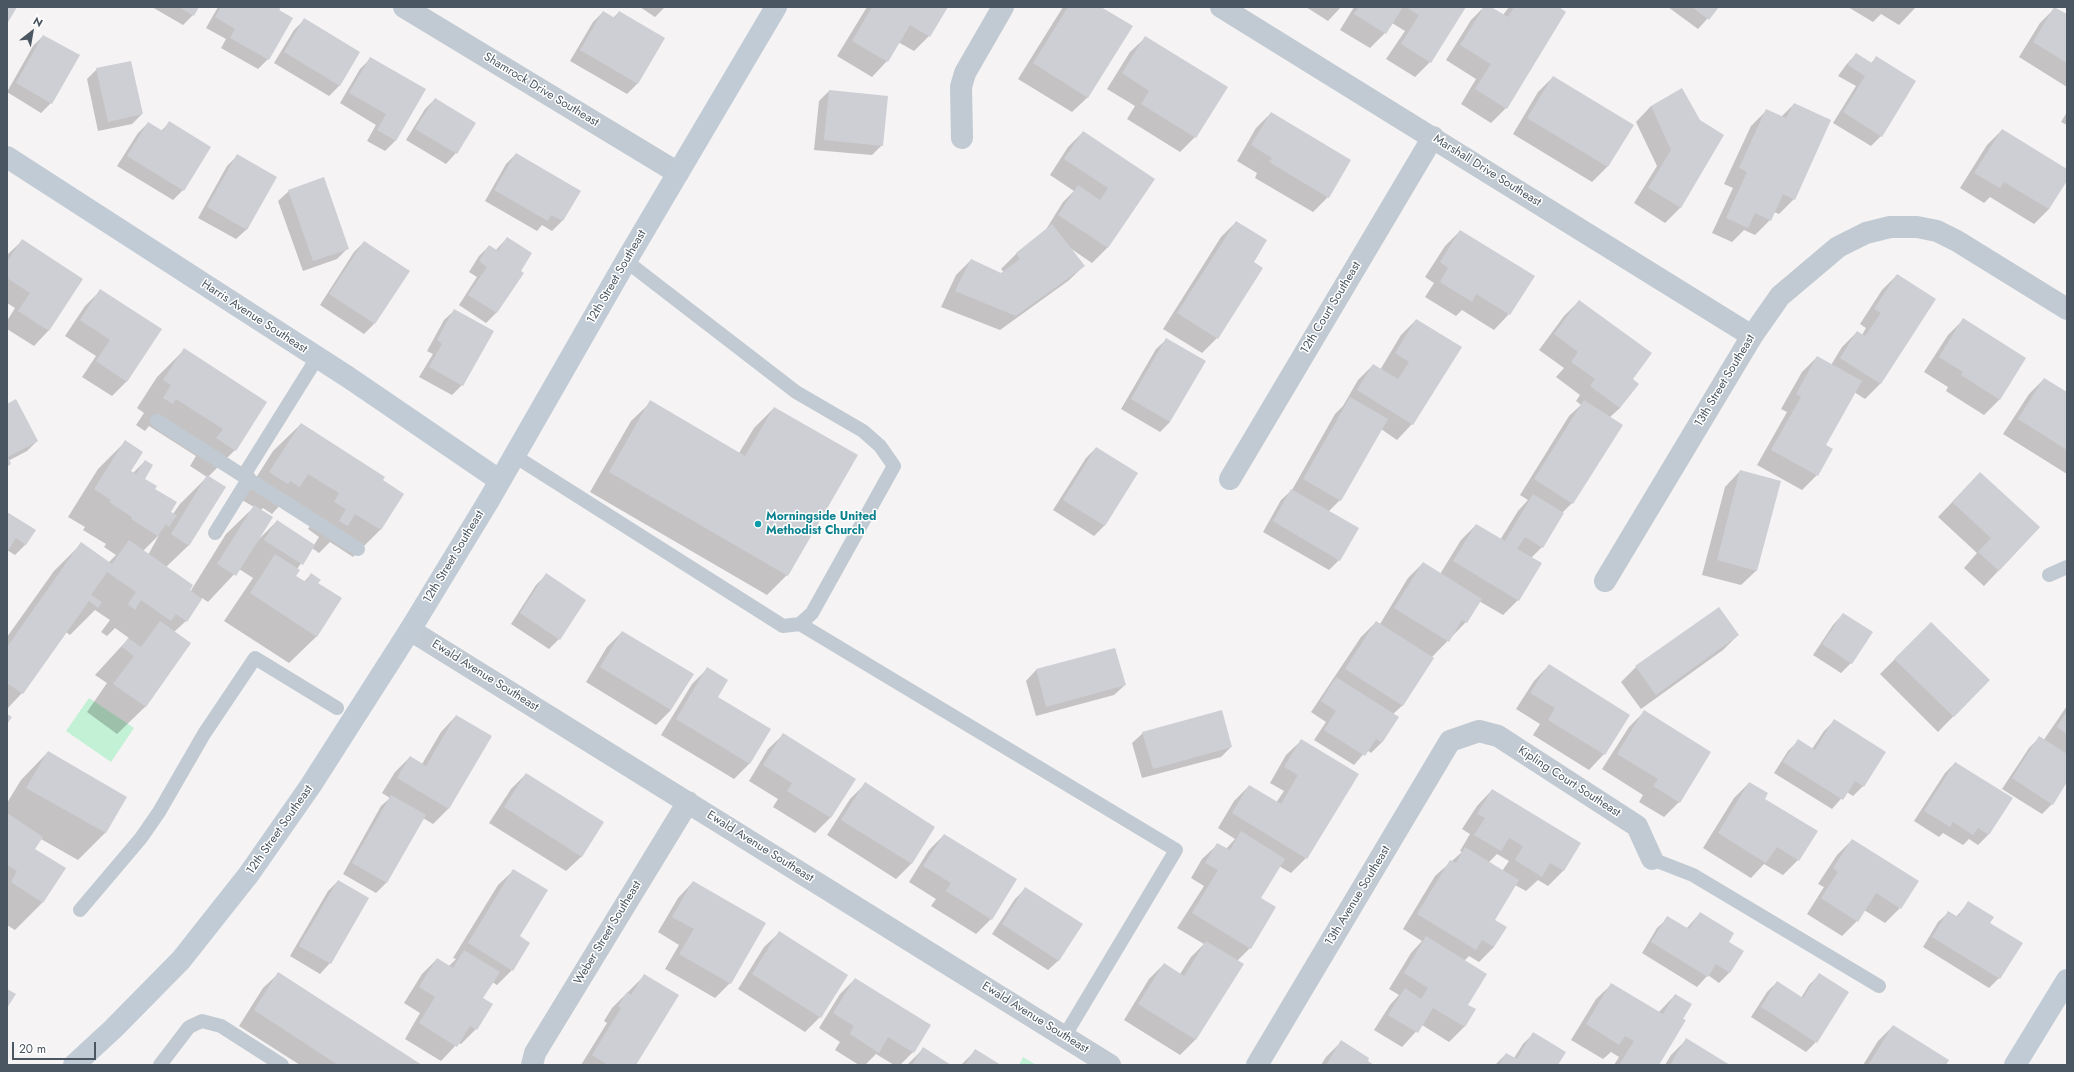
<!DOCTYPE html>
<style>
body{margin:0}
#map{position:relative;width:2074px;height:1072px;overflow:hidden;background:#f5f3f3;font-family:Jost,sans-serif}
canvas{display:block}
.frame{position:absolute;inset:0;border:8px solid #4a5661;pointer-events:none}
.north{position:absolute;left:12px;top:12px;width:40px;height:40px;-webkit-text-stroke:3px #fff;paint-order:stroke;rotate:31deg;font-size:11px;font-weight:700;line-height:16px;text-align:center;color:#4a5661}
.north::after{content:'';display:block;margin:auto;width:14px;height:18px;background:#4a5661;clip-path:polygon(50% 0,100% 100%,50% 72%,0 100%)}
.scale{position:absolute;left:12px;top:1042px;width:84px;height:18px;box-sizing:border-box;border:2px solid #4a5661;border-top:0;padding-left:5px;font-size:12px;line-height:14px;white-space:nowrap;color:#4a5661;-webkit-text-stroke:3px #fff;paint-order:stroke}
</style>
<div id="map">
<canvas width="2074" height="1072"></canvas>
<div class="frame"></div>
<div class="north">N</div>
<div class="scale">20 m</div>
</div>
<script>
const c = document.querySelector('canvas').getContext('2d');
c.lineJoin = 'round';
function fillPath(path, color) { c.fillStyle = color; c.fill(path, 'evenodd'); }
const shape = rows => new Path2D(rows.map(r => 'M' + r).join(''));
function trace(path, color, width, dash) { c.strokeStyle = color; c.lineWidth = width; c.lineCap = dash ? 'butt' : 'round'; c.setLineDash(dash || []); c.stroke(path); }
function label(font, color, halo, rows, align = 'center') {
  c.font = font + ' Jost,sans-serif'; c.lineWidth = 3; c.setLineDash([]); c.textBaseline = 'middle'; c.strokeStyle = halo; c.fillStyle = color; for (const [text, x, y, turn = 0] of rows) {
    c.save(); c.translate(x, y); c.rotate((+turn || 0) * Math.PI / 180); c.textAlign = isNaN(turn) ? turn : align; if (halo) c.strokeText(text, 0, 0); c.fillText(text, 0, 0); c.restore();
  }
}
fillPath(shape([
 [89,698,134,728,111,762,66,731],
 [1023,1057,1036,1065,1019,1065]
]), '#c3f1d5');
fillPath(shape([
 [152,7,198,7,193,15,183,25],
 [218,7,280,7,268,59,258,69,221,48,226,39,206,28],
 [640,7,665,7,655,17],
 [867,7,945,7,929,36,914,51,898,42,887,61,872,77,837,56],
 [1063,7,1099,7,1088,97,1072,112,1018,79],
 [1306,7,1341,7,1328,21],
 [1354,7,1465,7,1430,62,1415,77,1386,59,1405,31,1392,23,1385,33,1370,48,1340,30],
 [1484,7,1489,7,1503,15,1509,7,1557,7,1506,108,1491,123,1461,104,1476,79,1446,60,1471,20],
 [1668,7,1718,7,1698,29],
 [1848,7,1916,7,1899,25,1881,14,1873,22],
 [2055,8,2067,15,2067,87,2019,57,2040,23],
 [603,12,613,18,619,12,663,38,637,84,627,94,570,61,593,22],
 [304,20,359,53,339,86,329,96,274,63,294,30],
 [43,36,51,103,41,113,7,92,33,46],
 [1146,37,1195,137,1180,152,1127,119,1135,106,1107,89,1130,52],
 [1856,54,1870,64,1876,58,1881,136,1871,146,1833,123,1856,86,1838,76,1846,65],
 [371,58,425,90,395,141,385,151,367,141,376,125,340,103,360,69],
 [97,69,142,114,132,124,98,131,87,79],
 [1553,77,1632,126,1607,167,1592,182,1513,134,1538,92],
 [829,91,882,145,872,155,814,150,819,101],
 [435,99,474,123,456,153,446,164,406,140,425,109],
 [1794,104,1794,199,1779,214,1774,212,1770,220,1755,235,1744,230,1732,242,1712,233,1733,188,1724,184,1751,126,1767,110,1781,117],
 [1651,106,1699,121,1722,136,1680,208,1665,223,1634,203,1657,166,1636,122],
 [2067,112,2067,125,2061,122],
 [1271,113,1328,197,1313,212,1255,178,1257,173,1237,161,1256,128],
 [148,123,161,131,169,123,183,190,173,200,117,166,138,133],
 [2002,130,2067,170,2067,179,2049,209,2034,224,1990,197,1984,203,1960,188,1987,145],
 [1083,132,1153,179,1107,248,1092,263,1070,248,1084,266,1068,281,1000,330,941,307,956,275,971,260,1001,274,1004,272,1001,269,1016,254,1045,231,1063,202,1074,191,1050,175,1068,147],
 [516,154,580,191,562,221,552,231,542,225,537,231,485,201,506,164],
 [237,156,247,229,236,239,198,218,227,166],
 [289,191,347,249,337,259,303,271,278,201],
 [1236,222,1252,262,1217,338,1202,353,1163,329,1221,237],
 [1460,231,1509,314,1494,330,1462,310,1456,316,1425,297,1434,283,1425,277,1445,246],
 [507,238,519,271,522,273,496,313,486,323,459,305,477,277,469,272,479,256,489,246,496,250],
 [22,241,49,330,34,346,7,329,7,321,15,308,7,303,7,255],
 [364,242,374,324,364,334,320,305,354,252],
 [1897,275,1934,299,1880,384,1865,399,1854,392,1825,445,1817,475,1802,490,1757,465,1787,412,1781,409,1802,372,1817,357,1831,365,1842,347,1857,332,1862,335,1866,328,1860,324,1882,290],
 [100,291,127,381,112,396,82,377,96,356,65,336,85,306],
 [1579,301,1631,380,1620,408,1610,417,1572,503,1562,513,1542,547,1531,558,1518,600,1503,615,1479,601,1466,622,1432,657,1403,705,1393,714,1382,742,1371,753,1367,750,1354,765,1314,740,1326,722,1311,712,1361,637,1376,622,1380,624,1408,578,1423,563,1440,574,1461,540,1476,525,1500,540,1518,511,1528,500,1520,495,1569,416,1581,405,1576,401,1580,395,1556,377,1564,368,1539,350,1564,316],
 [455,310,462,385,452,395,419,377,433,354,427,351,444,320],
 [1416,320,1412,424,1397,440,1381,429,1340,500,1329,511,1339,560,1329,570,1263,532,1281,500,1292,490,1335,414,1343,406,1358,380,1373,365,1380,370,1401,335],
 [1963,320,2025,359,1999,400,1984,415,1946,391,1948,387,1924,372,1948,335],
 [1167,339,1170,422,1160,432,1121,409,1156,349],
 [184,350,266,403,235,450,208,477,189,545,166,567,188,590,190,592,226,534,254,507,242,500,273,451,301,424,382,481,381,529,353,557,330,542,319,553,312,548,297,569,295,576,304,582,311,574,317,584,317,636,289,663,224,621,253,578,239,569,208,602,202,598,186,621,174,632,190,644,145,707,117,734,87,712,107,683,95,675,129,638,115,628,107,636,101,632,110,620,95,610,70,635,66,632,22,693,7,709,7,637,54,571,81,544,108,563,116,555,104,547,106,544,83,530,85,527,68,517,98,469,125,442,129,471,133,473,145,461,144,479,154,489,170,512,173,514,180,504,207,477,190,466,196,456,149,426,145,431,136,425,144,413,137,408,157,377],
 [283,502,313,521,308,529,319,537,314,545,277,521,259,539,260,511,263,508,272,514],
 [159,535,148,555,143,551],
 [2044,379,2067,393,2067,474,2003,434,2029,394],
 [651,402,739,453,754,428,774,408,787,575,767,595,590,492,631,421],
 [7,405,37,441,27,451,8,461,10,464,7,467],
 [1096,448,1137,473,1104,526,1094,536,1053,510,1086,458],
 [1740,471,1757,570,1741,585,1702,575,1725,487],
 [1980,473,2039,528,1984,586,1964,568,1977,553,1938,517],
 [7,513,34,530,25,545,15,555,7,550],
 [546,575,559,639,549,649,511,624,536,585],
 [1843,614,1851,663,1841,673,1813,655,1833,625],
 [1931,623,1989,680,1938,732,1880,674],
 [622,632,671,710,656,725,586,682,607,647],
 [1738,635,1723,650,1641,709,1621,682,1636,667],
 [1115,649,1125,685,1114,695,1036,716,1026,681,1036,670],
 [1549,665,1604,754,1589,770,1533,735,1540,724,1516,709,1534,681],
 [708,668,716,697,770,730,749,764,734,779,661,735,692,684],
 [2067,706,2067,780,2052,804,2042,814,2002,789,2029,748,2039,738,2043,741],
 [1644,712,1679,802,1664,817,1639,802,1643,795,1602,769,1629,727],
 [456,716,448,809,433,824,423,818,386,883,376,893,343,874,381,806,390,798,382,793,395,772,410,757,422,764,441,732],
 [1834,721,1863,786,1853,796,1847,792,1832,809,1774,773,1788,751,1798,741,1812,749,1824,731],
 [1143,733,1231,747,1221,757,1142,778,1132,743],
 [784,734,854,779,830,818,815,833,773,807,778,799,749,781,768,749],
 [1302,740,1306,858,1291,873,1279,866,1260,898,1250,948,1237,961,1195,1040,1180,1055,1124,1020,1149,979,1164,964,1180,974,1191,957,1204,944,1177,928,1204,886,1191,878,1202,859,1218,844,1226,849,1235,839,1218,828,1234,801,1249,786,1276,803,1284,791,1270,783,1286,755],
 [48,752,126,797,105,833,78,860,41,839,34,849,42,903,15,930,7,925,7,803,21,780],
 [1955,763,2011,799,1988,835,1978,845,1969,839,1963,845,1943,833,1939,837,1914,821,1945,773],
 [526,774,582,856,566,871,489,823,511,789],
 [1749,783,1763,799,1798,860,1783,875,1764,864,1751,878,1703,848,1734,798],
 [865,784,934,827,911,864,896,879,827,835,850,799],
 [1492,790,1579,843,1563,871,1548,886,1538,880,1526,891,1515,885,1493,920,1494,947,1479,962,1469,956,1464,961,1467,1005,1475,1010,1464,1027,1449,1042,1422,1025,1402,1047,1374,1030,1390,1005,1399,995,1389,989,1411,953,1422,941,1403,929,1435,876,1462,852,1460,851,1470,834,1462,829,1477,806],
 [1497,854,1509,861,1502,871,1488,863],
 [944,835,991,919,976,934,931,906,936,899,909,882,929,850],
 [1852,840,1900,908,1885,923,1864,910,1857,921,1842,936,1807,914,1824,887,1818,884,1837,855],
 [514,870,519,936,512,970,497,985,492,982,482,999,476,1029,461,1044,458,1043,441,1061,405,1039,420,1013,404,1003,422,974,437,959,449,966,456,959,453,958,498,885],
 [338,881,368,898,330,963,320,974,290,956,328,891],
 [693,882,730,983,715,998,665,969,679,945,658,932,678,898],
 [1025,889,1059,960,1048,970,992,934,1015,899],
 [1969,902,1989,923,1999,978,1989,988,1923,947,1938,922,1949,912,1956,917],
 [1700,913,1728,942,1729,973,1719,983,1708,975,1697,987,1642,953,1657,928,1668,918,1686,929],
 [780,932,820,1017,805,1032,738,989,764,947],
 [279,973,420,1065,300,1065,239,1026,263,988],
 [645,975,635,1065,581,1065,607,1023,604,1021,612,1008],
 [1819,975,1816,1042,1806,1052,1751,1017,1767,992,1777,982,1801,998,1809,985],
 [855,979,929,1025,913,1052,900,1065,894,1065,876,1054,865,1065,859,1065,835,1050,840,1042,819,1028,840,994],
 [1612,984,1658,1013,1675,995,1658,1065,1614,1065,1619,1057,1611,1052,1603,1059,1571,1040,1596,999],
 [1893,1026,1945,1065,1863,1065,1878,1041],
 [1533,1034,1557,1065,1495,1065,1506,1054,1514,1058,1523,1044],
 [1686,1040,1728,1065,1665,1065,1671,1055],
 [1341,1042,1366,1062,1372,1065,1321,1065,1326,1057],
 [923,1049,949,1065,907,1065],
 [975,1051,999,1065,961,1065]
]), '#0003');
fillPath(shape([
 [7,7,17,7,7,24],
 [179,7,199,7,194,16],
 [221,7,281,7,279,10,293,18,269,60,230,38,235,29,215,17],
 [872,7,948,7,930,37,910,25,888,62,852,41],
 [1068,7,1101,7,1133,26,1088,98,1033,63],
 [1359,7,1403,7,1386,34,1354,14],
 [1406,7,1466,7,1431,63,1401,44,1419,15],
 [1484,7,1491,7,1508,17,1514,7,1559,7,1566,12,1507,109,1475,89,1491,64,1460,45],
 [1692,7,1719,7,1709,20],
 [2054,7,2067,14,2067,63,2033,42],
 [603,11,615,18,619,11,665,38,638,84,580,50],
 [304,18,360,52,340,86,284,52],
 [43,35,80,55,52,104,16,83],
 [1145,36,1228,87,1196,138,1141,104,1149,91,1122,73],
 [1856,53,1872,63,1876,56,1916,81,1882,137,1843,112,1865,76,1848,65],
 [370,57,426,89,396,141,377,130,386,114,349,93],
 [131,61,143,114,108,122,96,68],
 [1553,76,1634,125,1608,167,1527,118],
 [1682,88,1700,120,1724,135,1681,208,1648,188,1671,150,1651,106],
 [829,90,888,96,883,146,824,140],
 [435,98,476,123,457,154,415,129],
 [1794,103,1831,120,1795,200,1783,194,1771,221,1755,213,1748,228,1726,218,1747,172,1739,168,1766,109,1786,118],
 [1271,112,1351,160,1329,198,1269,162,1272,158,1251,145],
 [169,121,211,147,184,191,127,156,148,122,163,131],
 [2002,129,2067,169,2067,181,2049,209,2004,182,2000,188,1974,173],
 [1083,131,1155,179,1108,248,1058,215,1078,185,1100,200,1108,188,1064,159],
 [516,153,581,191,563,221,551,215,548,221,494,190],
 [237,154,277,177,247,230,207,207],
 [324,177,349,249,313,261,288,190],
 [1236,221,1267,240,1254,262,1263,268,1218,339,1177,313],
 [1052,224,1085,266,1016,316,955,291,971,259,1001,273,1020,259,1016,253],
 [1460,230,1535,276,1510,315,1476,294,1472,302,1440,282,1448,268,1440,262],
 [507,237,532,253,521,271,524,273,497,313,468,295,487,267,479,261,489,245,498,251],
 [22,239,83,279,49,331,18,311,30,293,7,278,7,262],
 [364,241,410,271,375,324,329,294],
 [1897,274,1936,299,1881,384,1840,358,1857,331,1865,336,1881,313,1874,309],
 [100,289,162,329,127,382,96,361,110,340,80,320],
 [1579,300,1652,353,1633,379,1639,384,1620,408,1590,386,1595,379,1571,362,1578,352,1554,334],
 [454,309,494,331,463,386,429,367,442,344,437,340],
 [1963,318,2026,358,2000,400,1961,375,1963,372,1939,357],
 [1416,319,1462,347,1413,425,1357,390,1373,364,1398,379,1409,362,1395,353],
 [1166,338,1206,361,1170,422,1131,399],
 [184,348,267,402,236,451,216,438,223,429,176,399,173,404,163,398,171,385,163,380],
 [1817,356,1862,381,1826,445,1833,449,1818,476,1771,450,1801,397,1796,394],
 [2044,378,2067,392,2067,450,2018,419],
 [1350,397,1388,419,1341,501,1303,479],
 [16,399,38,441,8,457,11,464,7,466,7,404],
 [650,400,745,456,774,407,858,455,788,576,609,472],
 [1584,400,1623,425,1573,504,1534,479],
 [301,423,385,477,383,480,404,494,381,530,355,514,348,526,339,521,346,509,334,502,339,493,308,474,300,487,290,481,288,484,269,472],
 [125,440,143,452,131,471,136,474,145,460,153,465,145,479,157,486,155,489,177,502,171,512,177,515,169,527,166,524,158,536,131,519,132,517,109,502,111,500,94,489],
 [1096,447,1138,473,1105,526,1063,500],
 [1740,470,1781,481,1757,571,1717,560],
 [1980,472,2040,527,1999,571,1978,552,1991,538,1952,502],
 [207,475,226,487,189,546,171,534],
 [1291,489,1359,528,1340,561,1273,521],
 [1533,494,1564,513,1543,548,1525,537,1517,549,1542,563,1519,601,1453,561,1476,524,1505,541],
 [254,505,273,517,236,576,217,564],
 [7,512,36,530,26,545,16,538,7,552],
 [277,520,315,545,303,565,264,540],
 [129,540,193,585,190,590,202,599,187,622,176,614,171,621,141,600,135,610,128,604,136,592,107,572,91,595,102,602,98,608,89,601,23,694,7,683,7,647,81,542,112,564],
 [275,554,300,570,296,576,306,582,311,573,321,580,318,583,342,598,317,637,250,593],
 [1423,562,1482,599,1467,623,1462,620,1449,642,1394,608],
 [546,573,586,600,560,640,520,613],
 [1719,607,1739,635,1656,695,1635,666],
 [1843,613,1873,632,1852,664,1822,644],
 [160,621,191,643,146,707,113,684,134,656,122,647,128,638,141,647],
 [1376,621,1434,658,1403,706,1345,669],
 [1931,622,1990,680,1954,717,1894,659],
 [622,631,694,674,671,710,600,667],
 [1115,648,1126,685,1046,707,1036,669],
 [1549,664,1630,715,1605,755,1548,720,1555,708,1530,693],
 [707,667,728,680,718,697,771,729,750,764,676,719],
 [1336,677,1399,717,1382,743,1376,739,1365,756,1324,730,1336,711,1321,701],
 [1222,710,1232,747,1153,769,1142,732],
 [1644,710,1711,752,1680,803,1653,786,1658,779,1617,754],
 [2067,711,2067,734,2057,727],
 [7,714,12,717,7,724],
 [456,715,492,736,449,809,397,778,410,756,426,766],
 [1834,719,1886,752,1864,787,1855,781,1843,800,1783,762,1798,739,1815,750],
 [783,733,856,779,831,818,787,791,792,783,763,765],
 [2039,736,2067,754,2067,782,2053,805,2012,778],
 [1301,739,1359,774,1307,859,1232,813,1249,785,1281,804,1298,775,1284,767],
 [48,751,127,797,106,833,26,788],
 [1955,762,2013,798,1989,835,1978,828,1973,835,1953,822,1950,827,1924,811],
 [526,773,604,822,582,857,504,807],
 [865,782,935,827,912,864,841,820],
 [1749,782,1768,793,1765,799,1818,831,1799,861,1777,847,1766,863,1718,833],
 [1492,789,1581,843,1564,871,1550,863,1542,877,1515,860,1523,846,1509,838,1501,851,1474,835,1485,818,1477,814],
 [391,795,426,815,387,883,352,863],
 [7,813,43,837,35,849,66,868,43,903,11,882,17,871,7,865],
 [1241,831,1285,859,1261,898,1276,907,1251,949,1192,913,1218,870,1205,863,1217,843,1230,850],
 [944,834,1017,879,992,920,946,891,951,883,923,866],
 [1852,839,1919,881,1901,909,1876,893,1858,922,1821,898,1838,872,1833,868],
 [1465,847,1519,880,1495,920,1507,927,1494,947,1482,940,1476,950,1417,914,1450,860,1456,863],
 [513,869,548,890,520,936,530,943,513,971,468,943],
 [338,880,369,898,331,964,299,946],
 [693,881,766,923,731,984,679,954,694,929,672,917],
 [1025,887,1083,924,1059,961,1002,924],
 [1968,901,1994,917,1990,923,2023,943,2000,979,1932,937,1948,911,1958,917],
 [1700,912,1734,933,1729,942,1744,951,1730,973,1716,964,1708,977,1651,942,1667,916,1689,929],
 [779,931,848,975,821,1018,752,974],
 [1426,936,1487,974,1468,1005,1476,1009,1465,1027,1433,1008,1418,1033,1388,1015,1405,988,1421,999,1428,988,1404,973],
 [1206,941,1244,964,1196,1040,1138,1004,1164,963,1184,976],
 [464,950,500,972,483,998,493,1004,477,1030,470,1026,457,1047,419,1023,435,997,419,987,437,958,453,968],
 [278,972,422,1065,338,1065,254,1010],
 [1819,973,1849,992,1817,1043,1761,1007,1777,981,1803,998],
 [644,974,679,995,636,1065,608,1065,592,1055,621,1008,618,1006,627,992,631,995],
 [855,978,931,1025,914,1053,888,1037,879,1053,850,1034,854,1026,833,1013],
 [1611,983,1663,1014,1675,994,1692,1004,1683,1019,1686,1020,1659,1065,1619,1065,1634,1041,1625,1036,1619,1045,1586,1024],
 [7,989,16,994,7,1008],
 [1893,1025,1949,1060,1946,1065,1868,1065],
 [1533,1032,1566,1052,1558,1065,1499,1065,1506,1053,1517,1059],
 [1686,1038,1730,1065,1670,1065],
 [1341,1040,1369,1058,1368,1061,1374,1065,1326,1065],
 [923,1047,951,1065,912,1065],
 [975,1049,1001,1065,965,1065]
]), '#cdcfd5');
trace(shape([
 [157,421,358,549],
 [513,455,783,626,800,624,812,613,894,466,880,446,863,431,796,392,626,261],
 [244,475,317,358],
 [215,533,249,478],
 [2049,575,2067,567],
 [800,624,1176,850,1064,1037],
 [1652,859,1693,875,1879,986],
 [80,910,141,838,159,812,204,734,255,658,337,708],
 [160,1065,189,1027,202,1021,221,1026,282,1065]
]), '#c1cad2', 14);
trace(shape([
 [404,7,678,173],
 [1221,7,1752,336],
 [962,138,961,87,965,73,1003,7],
 [1230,479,1433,137],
 [1605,581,1752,336,1780,296,1838,247,1866,233,1890,227,1917,227,1937,231,1957,241,2067,309],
 [410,630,1110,1065],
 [532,1065,535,1053,688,802],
 [1257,1065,1450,741,1479,731,1498,736,1637,826,1652,859]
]), '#c1cad2', 22);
trace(shape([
 [7,157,348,377,499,480],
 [74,1065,113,1029,181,960,249,874,311,785,410,630,489,500,626,261,776,7],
 [2015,1065,2067,980]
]), '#c1cbd6', 22);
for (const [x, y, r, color] of [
 [758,524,4,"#0f9aa8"]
]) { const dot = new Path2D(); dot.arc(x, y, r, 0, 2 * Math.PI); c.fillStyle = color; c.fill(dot); trace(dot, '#fff', 1.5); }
label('12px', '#4a5661', '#fff', [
 ["Shamrock Drive Southeast",541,90,31],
 ["Marshall Drive Southeast",1487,171,32],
 ["12th Street Southeast",617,277,-60],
 ["12th Court Southeast",1331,308,-59],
 ["Harris Avenue Southeast",254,317,33],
 ["13th Street Southeast",1725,381,-59],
 ["12th Street Southeast",454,557,-59],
 ["Ewald Avenue Southeast",485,676,32],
 ["Kipling Court Southeast",1569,782,33],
 ["12th Street Southeast",280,830,-55],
 ["Ewald Avenue Southeast",760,847,32],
 ["13th Avenue Southeast",1358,896,-59],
 ["Weber Street Southeast",608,933,-59],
 ["Ewald Avenue Southeast",1035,1018,32]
]);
label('bold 12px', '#0d838f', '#fff', [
 ["Morningside United",766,517],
 ["Methodist Church",766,531]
], 'left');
</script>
